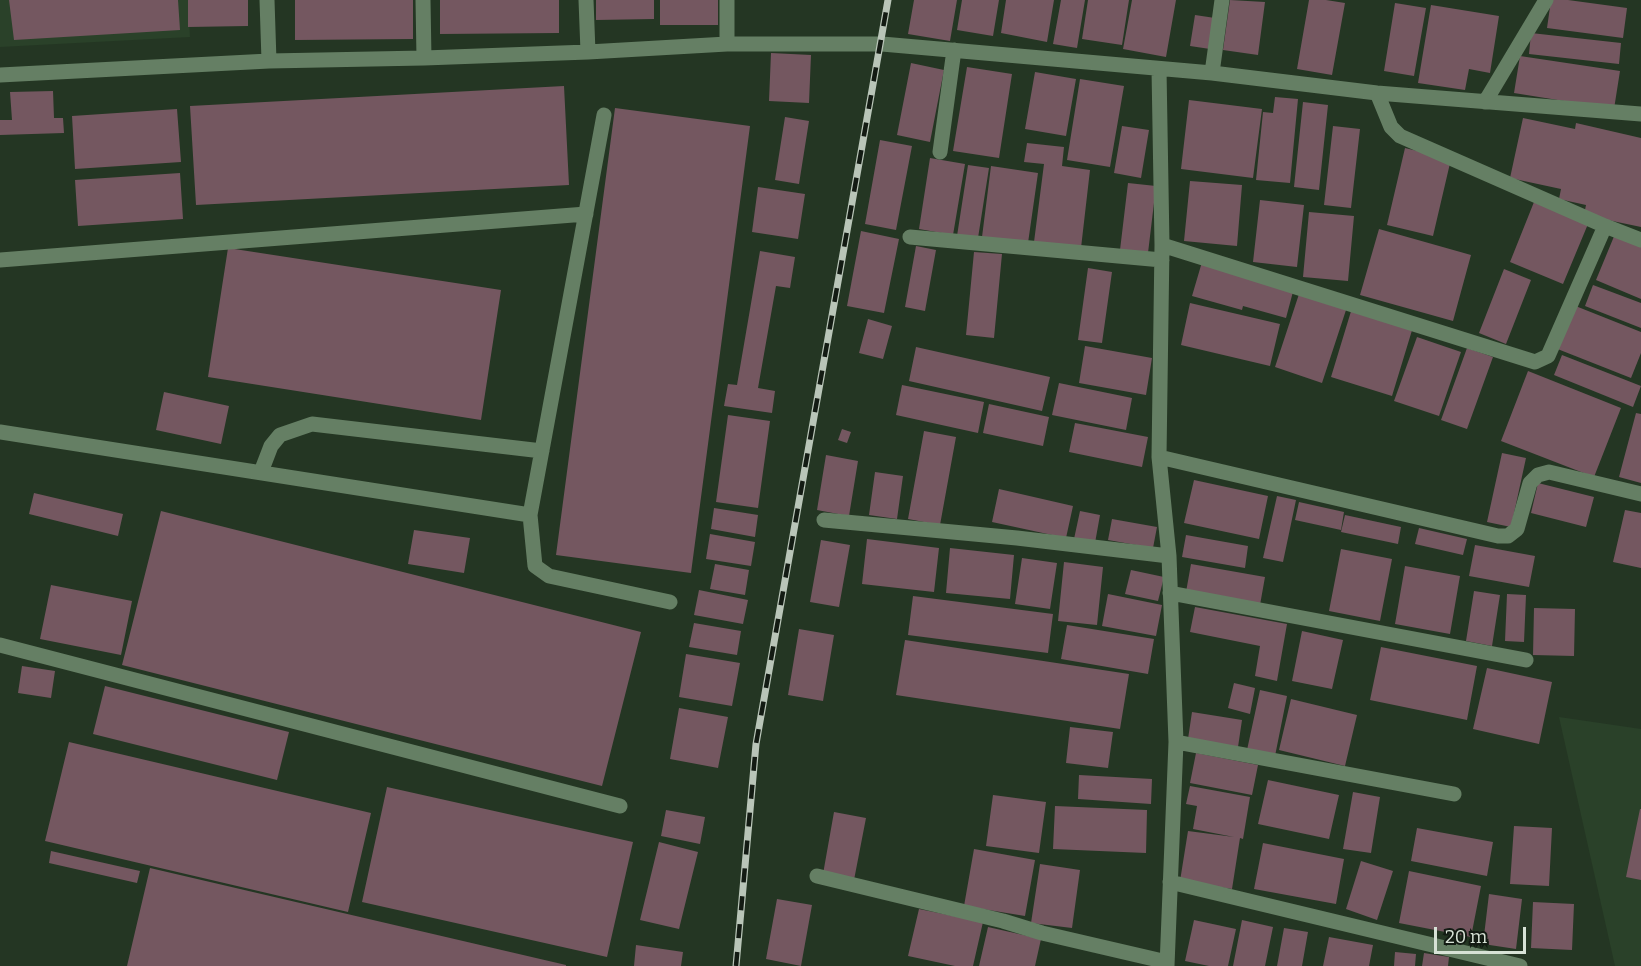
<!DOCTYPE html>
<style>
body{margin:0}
#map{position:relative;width:1641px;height:966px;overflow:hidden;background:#243623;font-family:Bitter,serif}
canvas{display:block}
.scale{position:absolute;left:1434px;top:927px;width:92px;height:27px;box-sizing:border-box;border:3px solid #d7e2d6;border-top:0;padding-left:8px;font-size:18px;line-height:21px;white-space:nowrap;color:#d7e2d6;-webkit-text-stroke:4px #131b13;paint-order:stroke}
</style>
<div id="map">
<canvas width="1641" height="966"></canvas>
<div class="scale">20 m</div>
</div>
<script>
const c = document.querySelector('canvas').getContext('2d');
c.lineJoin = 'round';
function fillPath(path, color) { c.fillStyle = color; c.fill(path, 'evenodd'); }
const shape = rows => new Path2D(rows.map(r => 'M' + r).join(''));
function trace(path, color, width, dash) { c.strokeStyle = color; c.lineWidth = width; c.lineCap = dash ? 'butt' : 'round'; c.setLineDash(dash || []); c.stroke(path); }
fillPath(shape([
 [0,0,188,0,190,37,0,47],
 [1559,717,1641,729,1641,966,1615,966]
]), '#2a4129');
fillPath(shape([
 [9,0,178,0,180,30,14,40],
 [188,0,248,0,248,26,188,27],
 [295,0,413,0,413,39,295,40],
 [440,0,559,0,559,33,440,34],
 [596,0,654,0,654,19,596,20],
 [660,0,718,0,718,25,660,25],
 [914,0,957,0,950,41,908,34],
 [962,0,999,0,993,36,957,30],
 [1006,0,1054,0,1047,42,1001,33],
 [1061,0,1085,0,1077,48,1053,44],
 [1088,0,1129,0,1122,45,1082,39],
 [1132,0,1176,0,1166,57,1123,49],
 [1230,0,1265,2,1258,55,1223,50],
 [1309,0,1326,0,1345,3,1332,75,1297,69],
 [1551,0,1568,0,1627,8,1623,38,1547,28],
 [1395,3,1426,8,1414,76,1384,71],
 [1431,5,1499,16,1490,73,1469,69,1465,90,1418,83],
 [1195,15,1215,18,1210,49,1190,46],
 [1531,33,1621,43,1619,64,1529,54],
 [771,53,811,55,809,103,769,101],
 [1520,56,1620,71,1614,109,1514,93],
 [911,63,944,70,930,142,897,135],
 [967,67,1012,74,999,158,953,151],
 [1035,72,1076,79,1066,136,1025,129],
 [1080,79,1124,86,1110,167,1067,160],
 [564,86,569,185,196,205,190,106],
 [53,91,54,118,63,118,64,133,0,135,0,120,12,120,10,92],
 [1275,97,1298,99,1290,183,1256,180,1263,112,1273,113],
 [1189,100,1262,109,1253,178,1181,169],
 [1303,102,1328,105,1319,190,1294,187],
 [615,108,750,126,691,573,556,555],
 [177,109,181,162,75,169,72,116],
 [785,117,809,121,799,184,775,180],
 [1523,118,1575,129,1576,123,1641,138,1641,227,1584,215,1586,205,1559,199,1561,189,1510,178],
 [1122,126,1149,130,1141,178,1114,173],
 [1333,126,1360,129,1351,208,1324,205],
 [880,140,912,146,896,230,865,224],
 [1027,143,1064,147,1062,166,1090,170,1081,248,1034,242,1044,164,1024,162],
 [1405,148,1451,159,1433,236,1387,225],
 [930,158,965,164,953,235,919,229],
 [968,165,989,168,978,238,957,236],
 [991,166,1038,173,1028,243,982,237],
 [180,173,183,219,78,226,75,180],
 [1190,181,1242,185,1237,246,1184,241],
 [1128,183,1156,186,1148,253,1120,250],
 [758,187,805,194,798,239,752,232],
 [1260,200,1304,205,1297,267,1253,262],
 [1534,202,1588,224,1563,284,1510,262],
 [1309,212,1354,216,1348,281,1303,277],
 [1379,229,1471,255,1453,321,1360,295],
 [861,231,899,239,884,313,847,306],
 [1615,234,1641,245,1641,299,1596,280],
 [916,246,936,250,925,311,905,307],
 [228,248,501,290,481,420,208,377],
 [760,251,795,257,790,288,776,286,758,388,775,391,772,413,724,406,728,384,737,385],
 [974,252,1002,254,994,338,966,335],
 [1202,262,1294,288,1286,318,1243,306,1242,310,1192,296],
 [1088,268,1112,272,1102,343,1078,340],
 [1504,269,1531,280,1506,344,1479,333],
 [1593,285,1641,303,1641,328,1585,306],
 [1300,291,1347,307,1322,383,1275,367],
 [1190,303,1280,324,1270,366,1181,345],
 [1573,305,1641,332,1641,353,1631,378,1555,348],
 [1352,308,1413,327,1392,396,1331,377],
 [868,319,892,326,883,359,859,353],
 [1417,337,1461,352,1439,416,1394,401],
 [1085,346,1152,358,1146,395,1079,383],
 [916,347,1050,377,1042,411,909,381],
 [1467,348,1493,357,1467,429,1441,420],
 [1562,355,1641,386,1633,407,1554,375],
 [1528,371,1621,408,1594,477,1501,441],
 [1059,383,1132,398,1126,430,1052,415],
 [902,385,984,402,978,433,896,415],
 [164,392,229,406,221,444,156,430],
 [989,404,1049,417,1043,446,983,433],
 [1636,413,1641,414,1641,483,1619,477],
 [728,415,770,421,758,508,716,502],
 [1075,423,1148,437,1142,467,1069,452],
 [842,429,851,432,847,443,838,440],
 [924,431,956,437,940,525,908,519],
 [1502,453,1526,458,1511,527,1487,522],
 [826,455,858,461,849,516,817,510],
 [875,472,903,476,897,519,869,515],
 [1194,480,1268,496,1259,539,1184,523],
 [1538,483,1594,497,1586,527,1531,513],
 [999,489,1073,506,1066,538,992,522],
 [34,493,123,514,118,536,29,514],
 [1277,496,1296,500,1283,562,1263,558],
 [1299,502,1344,512,1341,530,1295,520],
 [714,508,758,515,755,537,711,529],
 [1625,510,1641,513,1641,568,1613,562],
 [161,511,641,632,602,786,122,665],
 [1080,511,1100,515,1095,543,1074,539],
 [1345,515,1401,527,1398,544,1341,532],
 [1112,519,1157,527,1153,548,1108,540],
 [1419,528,1467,539,1463,555,1415,544],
 [414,530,470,538,464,573,408,564],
 [710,534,755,542,751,566,706,559],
 [1186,535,1248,546,1245,568,1182,557],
 [867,539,939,548,934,592,862,584],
 [821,540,850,545,839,607,810,602],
 [1475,545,1535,556,1529,587,1469,576],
 [950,548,1014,555,1010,599,946,593],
 [1341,549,1392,559,1380,621,1329,611],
 [1022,558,1057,563,1050,609,1015,604],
 [1064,562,1103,567,1097,625,1058,621],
 [715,564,749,570,745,595,710,589],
 [1191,564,1265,577,1260,605,1186,592],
 [1405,566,1460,576,1450,634,1395,624],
 [1131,570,1164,577,1158,601,1125,594],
 [51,585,132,601,121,655,40,639],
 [699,590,748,600,743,624,694,615],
 [1474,591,1500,595,1492,646,1466,641],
 [1108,594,1162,605,1156,636,1102,626],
 [1507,594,1526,595,1524,642,1505,641],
 [913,596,1053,614,1048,653,908,635],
 [1195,607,1287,624,1277,681,1255,676,1260,646,1190,632],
 [1534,608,1575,609,1574,656,1533,655],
 [694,623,741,631,737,655,689,647],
 [1067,625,1154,639,1148,674,1061,659],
 [799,629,834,635,823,701,788,695],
 [1302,631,1343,640,1332,689,1292,681],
 [905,640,1129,674,1120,729,896,695],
 [1381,647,1477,666,1467,720,1370,700],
 [686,654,740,663,732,706,679,697],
 [22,666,55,671,51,698,18,693],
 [1487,668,1552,682,1539,744,1473,729],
 [1234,683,1255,688,1250,714,1228,708],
 [105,686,289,732,277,780,93,734],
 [1260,690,1287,696,1275,756,1247,750],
 [1291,699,1357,715,1345,766,1279,750],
 [679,708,728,717,718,768,670,759],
 [1192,712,1242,720,1238,747,1188,739],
 [1070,727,1113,732,1108,768,1066,763],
 [69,742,371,813,348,912,45,841],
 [1196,753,1258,765,1252,795,1190,783],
 [1079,775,1152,779,1151,804,1078,799],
 [1268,780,1339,795,1329,839,1258,824],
 [1190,786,1250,797,1243,839,1240,838,1232,889,1180,881,1188,831,1234,837,1193,829,1197,806,1186,804],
 [387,787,633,842,607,957,362,902],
 [1353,792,1380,797,1371,853,1343,849],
 [993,795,1046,802,1039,853,986,846],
 [1055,806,1147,810,1146,853,1053,849],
 [1640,809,1641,809,1641,880,1626,877],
 [666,810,705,817,700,844,661,836],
 [834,812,866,818,854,880,823,874],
 [1514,826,1552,828,1549,886,1510,884],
 [1417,828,1493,842,1487,876,1411,861],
 [659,842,698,852,679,929,640,920],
 [1263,843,1344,859,1336,904,1254,889],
 [974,849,1035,860,1025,916,964,906],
 [51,851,140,871,137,883,49,863],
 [1361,861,1393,871,1377,920,1346,909],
 [1040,864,1080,870,1072,928,1031,923],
 [150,868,566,965,566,966,127,966],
 [1409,871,1481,886,1471,937,1399,923],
 [1489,894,1522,899,1516,949,1483,944],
 [777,899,812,905,801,966,766,959],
 [1533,902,1574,904,1572,950,1531,948],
 [919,909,983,922,973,966,955,966,908,956],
 [1194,920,1236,929,1228,966,1209,966,1185,961],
 [1242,920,1273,927,1265,966,1233,966],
 [988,927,1041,939,1035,966,979,966],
 [1284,928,1308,932,1302,966,1277,966],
 [1329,937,1373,945,1369,966,1323,966],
 [636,945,683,952,681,966,634,966],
 [1395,952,1416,954,1415,966,1394,966],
 [1424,953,1449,957,1448,966,1422,966]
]), '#745760');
trace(shape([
 [267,0,269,61],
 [423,0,424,58],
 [586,0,588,52],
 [727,44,727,0],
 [1159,69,1162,245,1159,457,1169,556,1176,742,1167,966],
 [1212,73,1222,0],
 [0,75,269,61,424,58,588,52,727,44,882,44,1212,73,1377,93,1641,114],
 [1377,93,1391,127,1400,136,1605,226,1641,240],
 [1485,102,1546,0],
 [940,152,954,50],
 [910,237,1162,260],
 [1162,245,1535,362,1548,356,1605,226],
 [0,260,586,214],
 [0,432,530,515,535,566,549,576,670,602],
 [1159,457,1498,536,1508,536,1517,529,1530,483,1538,475,1549,472,1641,494],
 [261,472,271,446,280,435,312,424,542,451],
 [530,515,604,115],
 [824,520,1017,538,1169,556],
 [1170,593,1526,660],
 [0,645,620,806],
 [1176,742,1454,794],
 [817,876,1003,921,1042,933,1167,962],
 [1170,882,1520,966]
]), '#657f64', 15);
const rail = shape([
 [736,966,756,744,888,0]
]);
trace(rail, '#b9c5b8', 7);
trace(rail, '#131b13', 4.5, [14]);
</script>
